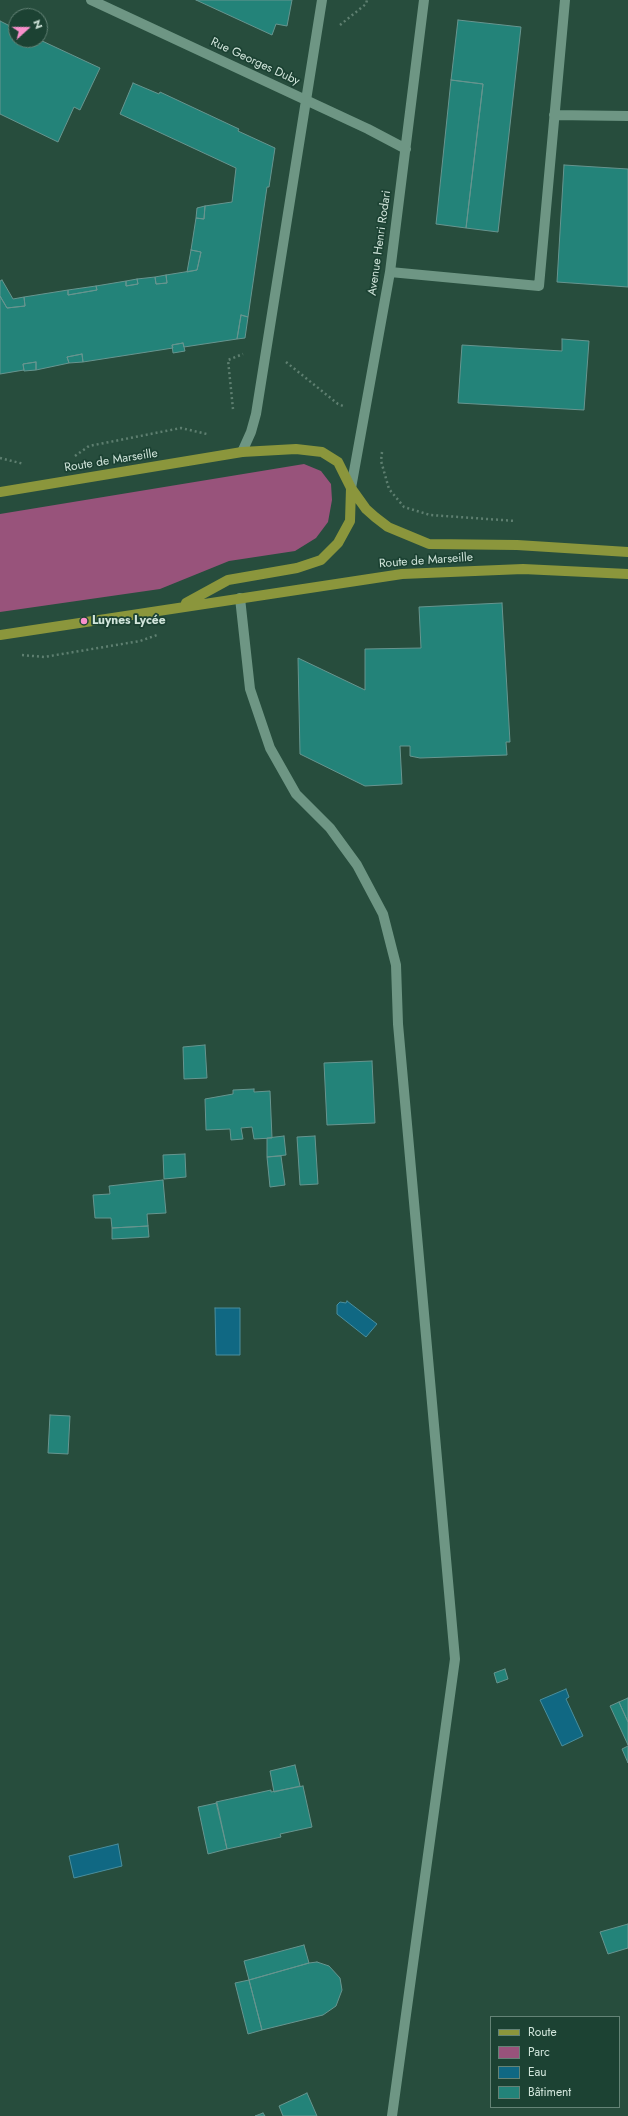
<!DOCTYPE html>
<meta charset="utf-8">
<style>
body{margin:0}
#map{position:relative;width:628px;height:2116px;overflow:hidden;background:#274d3d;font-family:Jost,sans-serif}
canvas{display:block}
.legend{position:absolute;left:490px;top:2016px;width:130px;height:92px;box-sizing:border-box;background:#1c4233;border:1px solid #648376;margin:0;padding:5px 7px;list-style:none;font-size:12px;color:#d1e5db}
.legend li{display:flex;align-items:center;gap:8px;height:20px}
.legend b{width:20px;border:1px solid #648376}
.north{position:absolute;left:8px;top:8px;width:40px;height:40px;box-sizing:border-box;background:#1c4233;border:1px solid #648376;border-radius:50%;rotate:69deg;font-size:11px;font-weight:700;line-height:16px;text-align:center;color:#d1e5db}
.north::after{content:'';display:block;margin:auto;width:14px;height:18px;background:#f890cc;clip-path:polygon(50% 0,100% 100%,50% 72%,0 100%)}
</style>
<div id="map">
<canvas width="628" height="2116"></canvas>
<ul class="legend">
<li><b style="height:5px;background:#8b963c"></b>Route</li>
<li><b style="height:11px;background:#98537b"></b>Parc</li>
<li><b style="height:11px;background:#106883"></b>Eau</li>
<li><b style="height:11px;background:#238379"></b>Bâtiment</li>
</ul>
<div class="north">N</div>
</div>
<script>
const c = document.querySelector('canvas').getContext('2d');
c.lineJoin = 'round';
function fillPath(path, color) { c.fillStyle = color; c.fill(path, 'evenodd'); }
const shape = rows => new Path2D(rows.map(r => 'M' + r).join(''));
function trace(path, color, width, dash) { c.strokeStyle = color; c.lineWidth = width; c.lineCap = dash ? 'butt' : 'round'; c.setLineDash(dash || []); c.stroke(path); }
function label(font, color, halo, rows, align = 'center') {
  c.font = font + ' Jost,sans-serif'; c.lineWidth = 3.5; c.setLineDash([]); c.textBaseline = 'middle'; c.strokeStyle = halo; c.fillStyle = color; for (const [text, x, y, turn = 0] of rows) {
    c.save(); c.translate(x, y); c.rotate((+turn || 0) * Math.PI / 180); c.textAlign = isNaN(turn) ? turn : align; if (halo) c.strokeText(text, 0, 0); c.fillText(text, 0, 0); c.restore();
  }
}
fillPath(shape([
 [304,464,321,471,331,484,332,500,328,522,316,538,295,551,229,561,160,589,0,612,0,514]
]), '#98537b');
const water = shape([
 [347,1301,377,1324,366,1337,337,1314,337,1305,340,1302,346,1303,347,1301],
 [215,1308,240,1308,240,1355,216,1355,215,1308],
 [566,1689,569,1697,566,1699,583,1736,562,1746,540,1700,566,1689],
 [118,1844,122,1866,74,1878,69,1856,118,1844]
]);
fillPath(water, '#106883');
trace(water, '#4a8e9d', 1);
const building = shape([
 [196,0,292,0,287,26,276,24,272,35,196,0],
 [458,20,521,27,498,232,466,228,483,84,451,80,458,20],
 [0,21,16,29,16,40,40,40,100,68,80,110,74,107,58,142,0,114,0,21],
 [451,80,483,84,466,228,436,224,451,80],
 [133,83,159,94,160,92,239,129,238,131,275,148,269,187,267,187,248,317,241,315,237,339,184,347,183,343,172,345,173,348,83,362,82,354,67,357,69,363,36,370,36,362,23,364,24,370,0,374,0,296,7,308,25,306,24,297,68,290,68,295,97,290,96,286,126,281,126,286,138,284,137,279,155,277,156,284,167,283,166,275,197,270,201,252,191,250,196,218,204,219,205,206,232,202,236,168,120,114,133,83],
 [564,165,628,169,628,287,557,282,564,165],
 [205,206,204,219,196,218,197,208,205,206],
 [191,250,201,252,197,270,187,272,191,250],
 [166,275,167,283,156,284,155,277,166,275],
 [137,279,138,284,126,286,126,281,137,279],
 [2,280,13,299,24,297,25,306,7,308,0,296,0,281,2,280],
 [96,286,97,290,68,295,68,290,96,286],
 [241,315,248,317,245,338,237,339,241,315],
 [562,339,589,341,584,410,458,403,462,345,562,351,562,339],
 [183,343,185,351,173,353,172,345,183,343],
 [82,354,83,362,69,363,67,357,82,354],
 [36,362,36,370,24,371,23,364,36,362],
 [502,603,510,742,506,742,507,755,420,758,410,756,410,746,400,746,402,784,365,786,300,754,298,658,365,690,365,649,421,648,419,607,502,603],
 [205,1045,207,1078,184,1079,183,1047,205,1045],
 [372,1061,375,1123,327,1125,324,1063,372,1061],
 [254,1089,254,1092,270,1091,272,1138,254,1139,252,1127,241,1128,243,1139,231,1140,230,1129,206,1130,205,1099,233,1094,233,1090,254,1089],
 [284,1136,286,1155,267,1157,267,1138,284,1136],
 [315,1136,318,1184,300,1185,297,1137,315,1136],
 [185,1154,186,1177,164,1179,163,1155,185,1154],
 [281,1156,285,1185,270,1187,267,1157,281,1156],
 [163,1180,166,1213,147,1214,148,1226,112,1228,111,1218,95,1218,93,1195,110,1194,109,1186,163,1180],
 [148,1226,149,1237,112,1239,112,1228,148,1226],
 [50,1415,70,1416,68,1454,48,1453,50,1415],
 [505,1669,508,1679,497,1683,494,1673,505,1669],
 [628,1698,628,1722,619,1702,628,1698],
 [619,1702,628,1722,628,1745,610,1706,619,1702],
 [628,1746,628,1763,622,1749,628,1746],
 [295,1765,300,1786,274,1792,270,1771,295,1765],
 [303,1786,312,1827,280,1834,281,1837,227,1849,216,1802,271,1790,271,1792,303,1786],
 [217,1803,227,1849,208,1854,198,1807,217,1803],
 [628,1924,628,1948,608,1954,600,1932,628,1924],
 [304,1945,309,1963,249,1980,244,1961,304,1945],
 [317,1962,329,1966,340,1978,342,1990,336,2006,323,2015,262,2030,249,1980,309,1963,317,1962],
 [249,1980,262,2030,248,2034,235,1983,249,1980],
 [307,2093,317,2116,283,2116,279,2106,307,2093],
 [263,2113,265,2116,255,2116,263,2113]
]);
fillPath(building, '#238379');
trace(building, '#67958f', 1);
trace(shape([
 [340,25,366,4,367,0],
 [286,362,338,404,343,406],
 [233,409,228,360,243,354],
 [382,452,381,461,389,489,404,507,430,515,516,521],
 [75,456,89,446,181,428,207,434],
 [0,458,24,464],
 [22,655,44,657,140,641,157,635]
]), '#5e7f70', 2.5, [2, 3]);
trace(shape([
 [91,0,368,129,406,149],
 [554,115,628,116],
 [390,272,539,286,565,0],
 [242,452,251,432,256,414,322,0],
 [351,488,390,272,424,0],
 [240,598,250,689,270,748,296,794,330,828,357,865,383,914,396,965,398,1024,455,1659,392,2116]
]), '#6e9684', 10);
trace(shape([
 [0,492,242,452,296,449,322,452,338,462,351,488,366,509,375,517,388,527,429,544,517,545,628,552],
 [186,603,228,580,297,568,321,560,338,543,350,521,351,488],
 [0,635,402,574,523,569,628,574]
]), '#8b963c', 10);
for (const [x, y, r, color] of [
 [84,621,4,"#f890cc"]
]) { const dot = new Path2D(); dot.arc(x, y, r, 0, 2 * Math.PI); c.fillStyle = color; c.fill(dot); trace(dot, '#1c4233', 1.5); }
label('12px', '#d1e5db', '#1c4233', [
 ["Rue Georges Duby",255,62,25],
 ["Avenue Henri Rodari",380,243,-82],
 ["Route de Marseille",111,461,-9],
 ["Route de Marseille",426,561,-4]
]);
label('bold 12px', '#d1e5db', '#1c4233', [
 ["Luynes Lycée",92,621]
], 'left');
</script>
